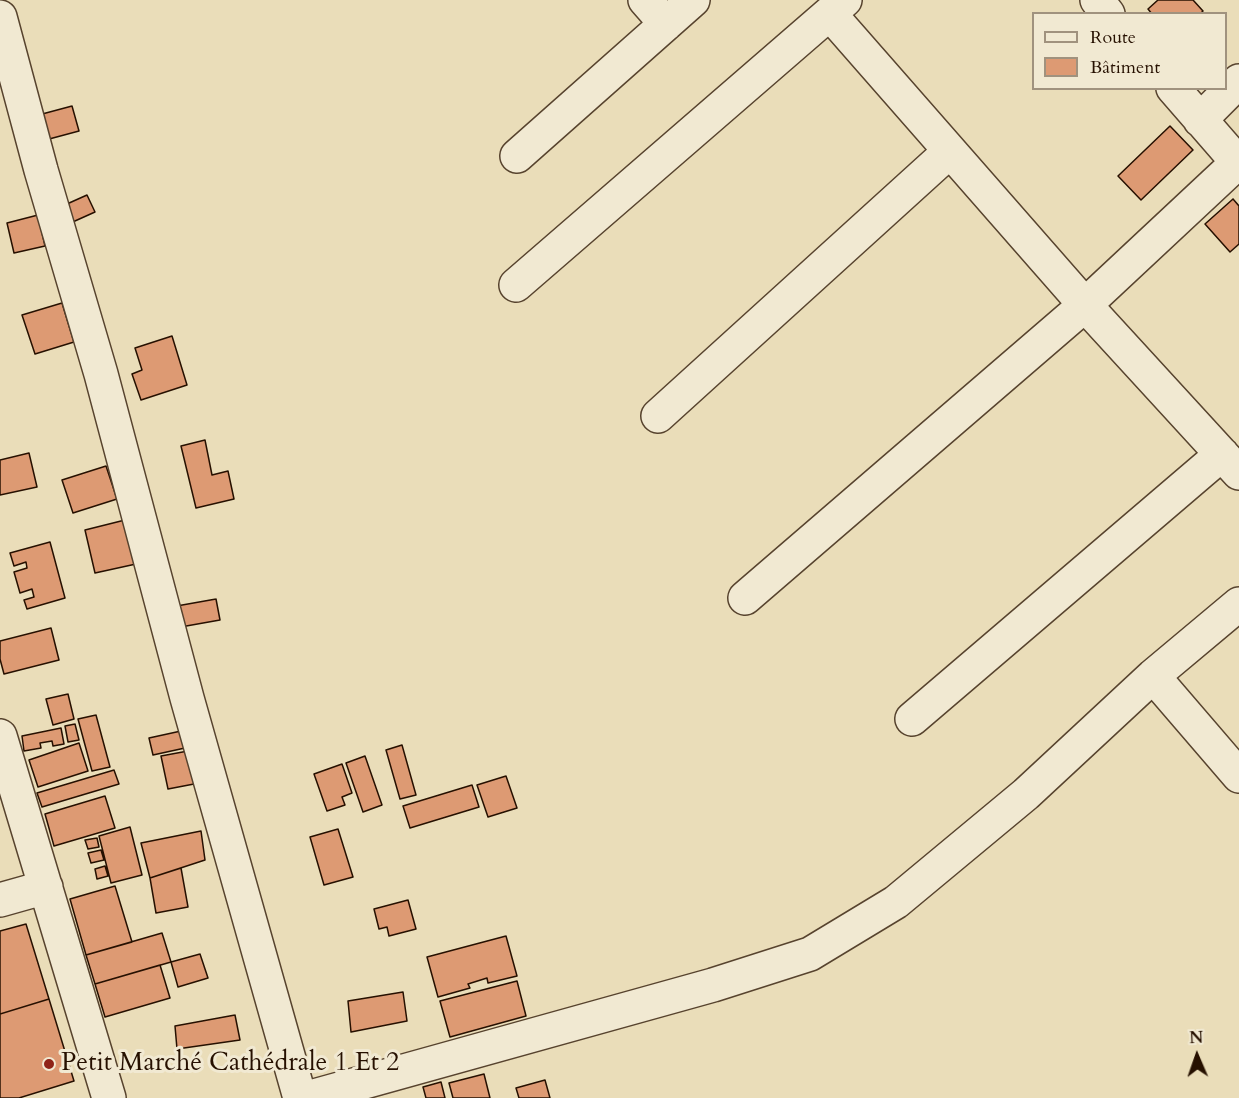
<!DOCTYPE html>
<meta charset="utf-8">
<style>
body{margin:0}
#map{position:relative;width:1239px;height:1098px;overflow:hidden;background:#eaddb9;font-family:Cardo,serif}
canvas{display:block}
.legend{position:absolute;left:1032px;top:12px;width:195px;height:78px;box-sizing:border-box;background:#f1e9d2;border:2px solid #a0927e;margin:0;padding:8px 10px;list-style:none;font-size:18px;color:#261000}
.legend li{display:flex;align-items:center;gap:12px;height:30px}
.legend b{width:30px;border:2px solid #a0927e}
.north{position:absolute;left:1167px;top:1026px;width:60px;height:60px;-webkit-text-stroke:4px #f1e9d2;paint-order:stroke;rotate:358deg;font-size:16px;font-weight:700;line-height:24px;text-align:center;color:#261000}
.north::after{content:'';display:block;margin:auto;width:21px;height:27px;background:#261000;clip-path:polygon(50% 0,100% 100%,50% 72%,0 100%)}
</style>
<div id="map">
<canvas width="1239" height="1098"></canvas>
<ul class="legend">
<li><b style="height:8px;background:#f1e9d2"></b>Route</li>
<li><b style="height:16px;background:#dd9a73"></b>Bâtiment</li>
</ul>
<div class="north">N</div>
</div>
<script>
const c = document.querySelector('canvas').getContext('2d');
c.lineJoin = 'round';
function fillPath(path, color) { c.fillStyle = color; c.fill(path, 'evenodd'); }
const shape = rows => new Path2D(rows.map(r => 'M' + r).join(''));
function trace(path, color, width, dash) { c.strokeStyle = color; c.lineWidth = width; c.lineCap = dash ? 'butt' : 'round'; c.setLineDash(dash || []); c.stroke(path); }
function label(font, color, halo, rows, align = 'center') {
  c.font = font + ' Cardo,serif'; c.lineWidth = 6; c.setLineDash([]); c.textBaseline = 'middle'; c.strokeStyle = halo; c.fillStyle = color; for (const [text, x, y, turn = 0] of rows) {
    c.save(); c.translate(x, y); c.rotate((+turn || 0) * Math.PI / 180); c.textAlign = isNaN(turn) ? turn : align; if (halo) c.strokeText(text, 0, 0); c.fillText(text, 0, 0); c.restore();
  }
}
const building = shape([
 [1158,0,1193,0,1203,11,1200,14,1152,14,1148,9,1158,0],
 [72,106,79,131,38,142,31,117,72,106],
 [1170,126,1193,150,1141,200,1118,176,1170,126],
 [87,195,95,212,66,225,58,208,87,195],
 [1233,199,1239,206,1239,244,1230,252,1205,224,1233,199],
 [38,215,45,246,14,253,7,223,38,215],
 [62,303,74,342,35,354,22,315,62,303],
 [172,336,187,385,141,400,132,374,142,370,135,348,172,336],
 [205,440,212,475,228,471,234,499,196,508,181,446,205,440],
 [29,453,37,487,0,495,0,460,29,453],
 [106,466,117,499,73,513,62,480,106,466],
 [125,520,136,564,95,573,85,530,125,520],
 [50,542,65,598,27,609,24,600,34,597,32,589,20,593,14,572,27,568,26,562,14,566,10,553,50,542],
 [216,599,220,620,175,628,171,607,216,599],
 [51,628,59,660,4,674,0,659,0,641,51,628],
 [68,694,74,719,53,725,46,699,68,694],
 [96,715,110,767,92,771,78,719,96,715],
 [75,724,79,740,68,742,65,726,75,724],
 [61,728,64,744,53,746,52,741,40,743,41,748,24,751,22,736,61,728],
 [181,731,185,748,153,755,149,738,181,731],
 [79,743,88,771,38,787,29,760,79,743],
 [402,745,416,795,400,799,386,750,402,745],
 [188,751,194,784,168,789,161,756,188,751],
 [365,756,382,805,363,812,346,763,365,756],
 [342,764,352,793,342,797,345,805,327,811,314,774,342,764],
 [114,770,119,784,42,807,37,793,114,770],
 [506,776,517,808,488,817,477,785,506,776],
 [472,785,479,807,410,828,403,806,472,785],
 [105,796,115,828,54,846,45,814,105,796],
 [130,827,142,875,111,883,99,836,130,827],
 [338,829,353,877,324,885,310,837,338,829],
 [201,831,205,860,150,878,141,843,201,831],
 [97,838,99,847,88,849,85,840,97,838],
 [101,850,104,860,91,863,88,853,101,850],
 [105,866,108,876,97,879,95,869,105,866],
 [181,868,188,907,156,913,150,878,181,868],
 [115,886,132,942,86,955,70,899,115,886],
 [408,900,416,929,389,936,387,927,379,929,374,909,408,900],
 [26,924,49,999,0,1014,0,931,26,924],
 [162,933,171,962,95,984,86,955,162,933],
 [506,936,517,976,488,983,487,978,468,984,470,988,438,997,427,957,506,936],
 [200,954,208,978,178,987,171,962,200,954],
 [160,965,170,998,105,1017,95,984,160,965],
 [517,981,526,1016,450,1037,440,1001,517,981],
 [403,992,407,1021,351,1032,348,1001,403,992],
 [49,999,74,1081,19,1098,0,1098,0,1014,49,999],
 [235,1015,240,1040,177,1049,175,1026,235,1015],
 [484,1074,490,1098,453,1098,449,1083,484,1074],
 [545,1080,550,1098,519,1098,516,1088,545,1080],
 [441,1082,445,1098,426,1098,423,1087,441,1082]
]);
fillPath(building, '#dd9a73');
trace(building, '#261000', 1.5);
const minor = shape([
 [645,0,666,24],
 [1097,0,1108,14],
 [830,14,1085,305,1239,473],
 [0,17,41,170,101,374,187,698,300,1098],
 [1173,88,1239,164],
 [1200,120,1239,81],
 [517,156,693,0],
 [516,285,845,0],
 [658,416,950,151],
 [745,598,1085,305,1238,162],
 [1153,676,1239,776],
 [912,719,1222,454],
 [0,736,109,1098],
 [0,900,46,887],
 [307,1098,713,985,810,954,896,902,1026,794,1153,676,1239,604]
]);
trace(minor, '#57432e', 36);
trace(minor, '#f1e9d2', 33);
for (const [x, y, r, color] of [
 [49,1064,6,"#8f2418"]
]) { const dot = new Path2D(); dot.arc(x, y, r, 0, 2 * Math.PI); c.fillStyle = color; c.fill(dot); trace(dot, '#f1e9d2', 2); }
label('26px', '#261000', '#f1e9d2', [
 ["Petit Marché Cathédrale 1 Et 2",61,1064]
], 'left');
</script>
